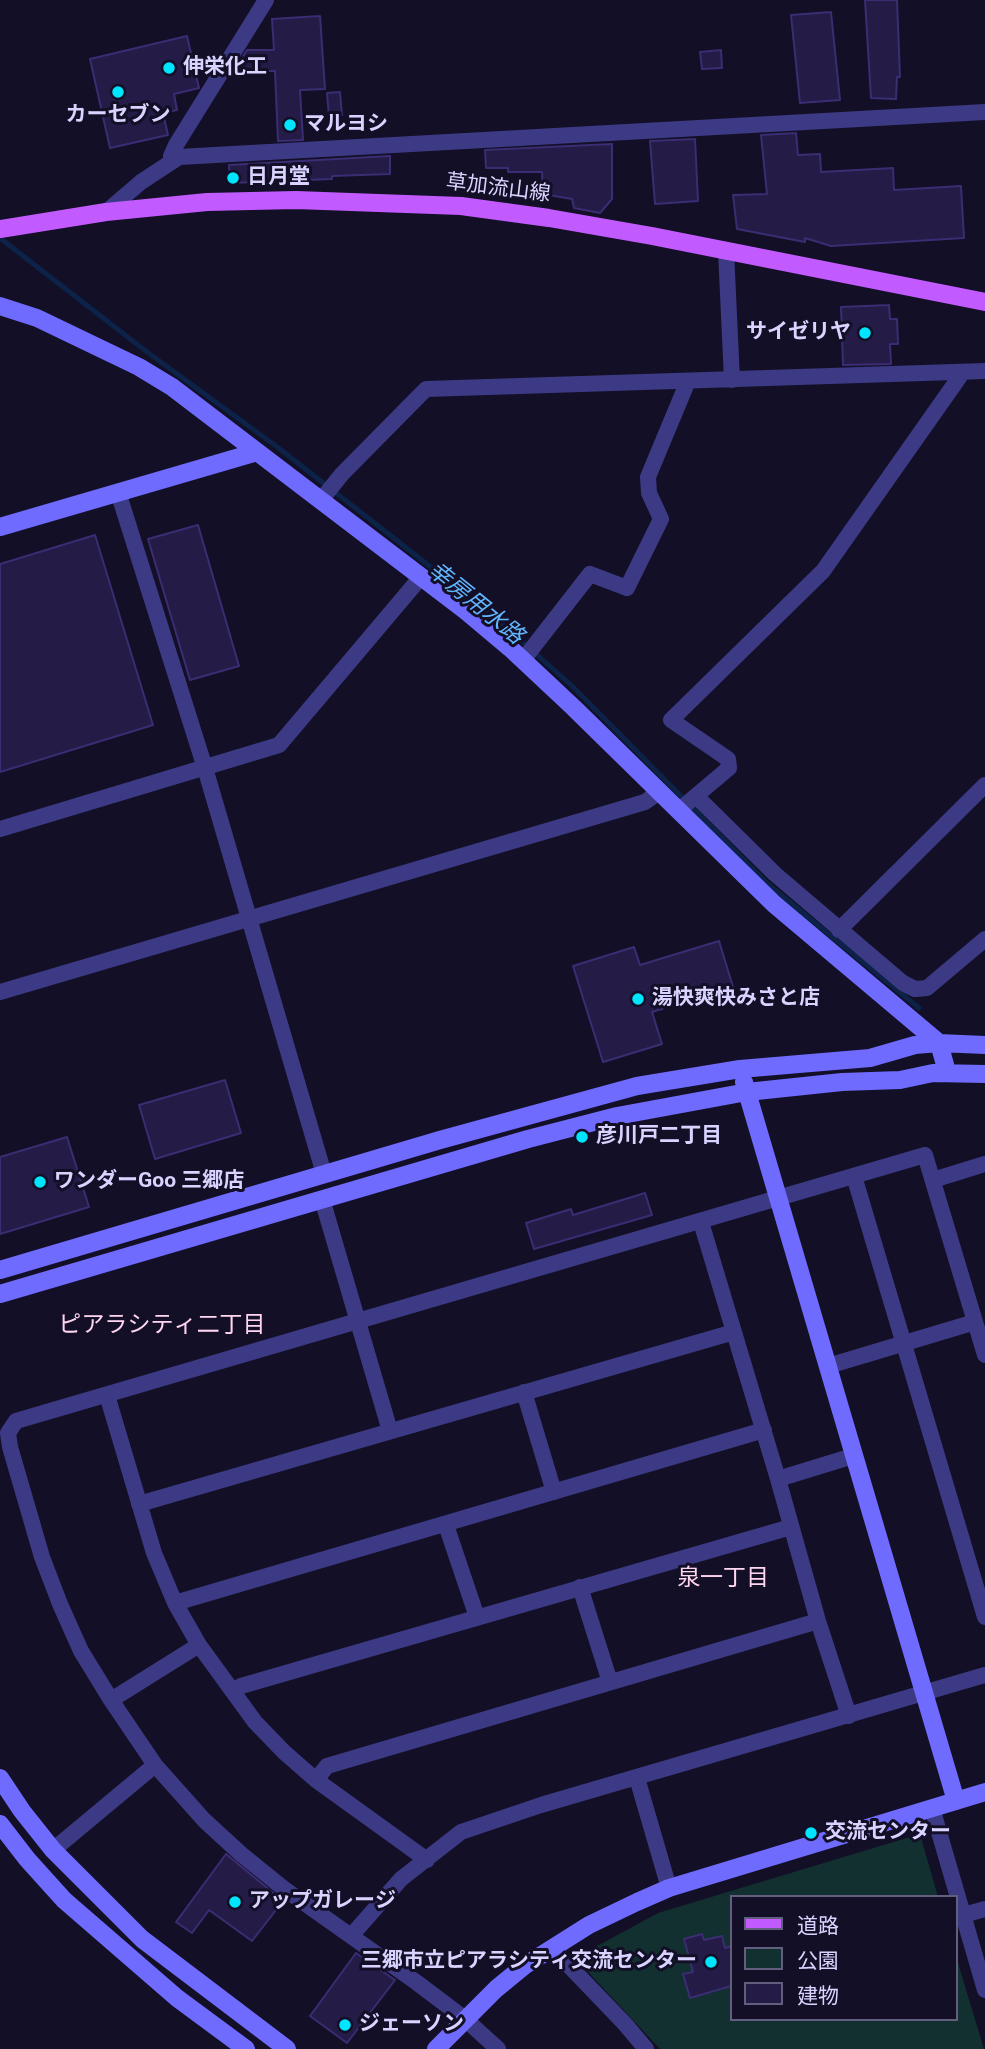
<!DOCTYPE html>
<meta charset="utf-8">
<style>
body{margin:0}
#map{position:relative;width:985px;height:2049px;overflow:hidden;background:#130f26;font-family:Roboto,"Noto Sans JP",sans-serif}
canvas{display:block}
.legend{position:absolute;left:730px;top:1895px;width:228px;height:126px;box-sizing:border-box;background:#130f26;border:2px solid #625e7d;margin:0;padding:9px 12px;list-style:none;font-size:21px;color:#d9d4ff}
.legend li{display:flex;align-items:center;gap:14px;height:35px}
.legend b{width:35px;border:2px solid #625e7d}
</style>
<div id="map">
<canvas width="985" height="2049"></canvas>
<ul class="legend">
<li><b style="height:9px;background:#c25bff"></b>道路</li>
<li><b style="height:19px;background:#12302f"></b>公園</li>
<li><b style="height:19px;background:#241b47"></b>建物</li>
</ul>
</div>
<script>
const c = document.querySelector('canvas').getContext('2d');
c.lineJoin = 'round';
function fillPath(path, color) { c.fillStyle = color; c.fill(path, 'evenodd'); }
const shape = rows => new Path2D(rows.map(r => 'M' + r).join(''));
function trace(path, color, width, dash) { c.strokeStyle = color; c.lineWidth = width; c.lineCap = dash ? 'butt' : 'round'; c.setLineDash(dash || []); c.stroke(path); }
function label(font, color, halo, rows, align = 'center') {
  c.font = font + ' Roboto,"Noto Sans JP",sans-serif'; c.lineWidth = 6; c.setLineDash([]); c.textBaseline = 'middle'; c.strokeStyle = halo; c.fillStyle = color; for (const [text, x, y, turn = 0] of rows) {
    c.save(); c.translate(x, y); c.rotate((+turn || 0) * Math.PI / 180); c.textAlign = isNaN(turn) ? turn : align; if (halo) c.strokeText(text, 0, 0); c.fillText(text, 0, 0); c.restore();
  }
}
fillPath(shape([
 [920,1834,938,1897,731,1897,731,2019,955,2019,955,1953,984,2049,660,2049,575,1958,658,1913]
]), '#12302f');
trace(shape([
 [0,238,147,352,276,446,496,618,572,686,769,885,919,1008]
]), '#0c2248', 5);
const building = shape([
 [865,0,897,0,900,77,897,77,896,99,871,98,865,0],
 [831,12,840,100,800,103,791,15,831,12],
 [320,16,325,89,300,90,303,140,278,141,275,71,242,71,242,58,247,50,274,50,272,19,320,16],
 [187,36,199,88,174,94,177,110,163,113,168,135,110,148,90,59,187,36],
 [721,50,722,68,702,69,700,52,721,50],
 [340,92,342,115,329,117,327,93,340,92],
 [796,133,798,155,820,154,821,172,893,168,894,190,961,186,964,238,831,246,805,238,805,242,737,229,733,195,767,194,761,135,796,133],
 [695,139,698,201,655,204,650,141,695,139],
 [612,144,612,199,600,213,574,208,572,199,543,194,542,172,508,172,508,168,486,168,485,150,612,144],
 [390,156,390,174,332,176,332,179,230,183,229,165,390,156],
 [889,305,890,319,897,319,898,344,890,344,891,364,843,365,841,307,889,305],
 [198,525,239,666,190,680,148,539,198,525],
 [95,535,153,725,0,772,0,564,95,535],
 [719,941,733,987,652,1012,662,1044,603,1062,573,966,634,947,640,965,719,941],
 [225,1080,241,1133,155,1159,139,1105,225,1080],
 [67,1137,89,1207,0,1234,0,1157,67,1137],
 [645,1193,652,1215,534,1249,526,1223,571,1209,573,1215,645,1193],
 [226,1854,283,1901,252,1941,209,1910,192,1933,176,1922,226,1854],
 [702,1934,704,1940,722,1936,725,1948,731,1946,731,1986,690,1998,683,1974,693,1972,684,1939,702,1934],
 [356,1953,395,1980,347,2043,310,2016,356,1953]
]);
fillPath(building, '#241b47');
trace(building, '#3b2d73', 2);
trace(shape([
 [172,161,171,156,176,145,266,0],
 [106,212,141,182,179,157,985,112],
 [726,251,732,380],
 [118,492,205,768,324,1174],
 [321,500,342,474,426,389,985,371],
 [523,660,590,574,627,588,661,519,649,493,648,477,688,381],
 [696,796,775,874,903,983,915,989,927,988,985,939],
 [678,811,729,768,728,759,671,720,823,571,963,372],
 [0,829,279,745,421,577],
 [839,930,985,785],
 [0,992,645,802,659,792],
 [854,1176,985,1617],
 [933,1180,985,1164],
 [322,1199,390,1431],
 [701,1222,778,1479,818,1621,849,1716],
 [828,1366,975,1322],
 [524,1392,554,1492],
 [107,1395,154,1553,175,1603,199,1645,255,1722,284,1752,316,1780,427,1860],
 [778,1479,853,1456],
 [139,1504,734,1332],
 [446,1525,477,1617],
 [580,1587,610,1682],
 [175,1603,764,1430],
 [233,1692,241,1686,791,1527],
 [111,1700,199,1645],
 [637,1778,669,1888],
 [316,1780,327,1766,818,1621],
 [932,1808,985,1990],
 [53,1850,155,1765],
 [964,1915,985,1909],
 [351,1936,401,1879,461,1832,541,1805,985,1675],
 [552,1948,625,2024,646,2049],
 [498,2049,465,2019,416,1982,283,1888,241,1854,204,1820,155,1765,111,1700,81,1651,60,1604,42,1557,10,1447,8,1433,16,1421,925,1155,985,1355]
]), '#3d3a85', 16);
trace(shape([
 [0,306,37,318,139,367,172,387,466,611,510,648,574,708,774,904,939,1043,947,1072],
 [0,527,257,452],
 [744,1082,956,1801],
 [0,1270,440,1140,637,1086,740,1069,870,1058,915,1045,939,1043,985,1045],
 [0,1294,528,1139,617,1116,747,1092,842,1082,900,1080,933,1073,985,1074],
 [0,1778,22,1811,53,1850,142,1939,287,2049],
 [0,1824,27,1859,64,1900,177,1998,246,2049],
 [436,2049,496,1989,524,1966,589,1925,637,1902,669,1888,985,1792]
]), '#6f6bff', 18);
trace(shape([
 [0,229,106,212,207,202,296,200,461,206,549,218,652,236,985,302]
]), '#c25bff', 18);
for (const [x, y, r, color] of [
 [169,68,7,"#00e5ff"],
 [118,92,7,"#00e5ff"],
 [290,125,7,"#00e5ff"],
 [233,178,7,"#00e5ff"],
 [865,333,7,"#00e5ff"],
 [638,999,7,"#00e5ff"],
 [582,1137,7,"#00e5ff"],
 [40,1182,7,"#00e5ff"],
 [811,1833,7,"#00e5ff"],
 [235,1902,7,"#00e5ff"],
 [711,1962,7,"#00e5ff"],
 [345,2025,7,"#00e5ff"]
]) { const dot = new Path2D(); dot.arc(x, y, r, 0, 2 * Math.PI); c.fillStyle = color; c.fill(dot); trace(dot, '#130f26', 2.5); }
label('bold 21px', '#d9d4ff', '#130f26', [
 ["伸栄化工",183,68],
 ["カーセブン",118,116,"center"],
 ["マルヨシ",304,125],
 ["日月堂",247,178],
 ["サイゼリヤ",851,333,"right"],
 ["湯快爽快みさと店",652,999],
 ["彦川戸二丁目",596,1137],
 ["ワンダーGoo 三郷店",54,1182],
 ["交流センター",825,1833],
 ["アップガレージ",249,1902],
 ["三郷市立ピアラシティ交流センター",697,1962,"right"],
 ["ジェーソン",359,2025]
], 'left');
label('21px', '#d9d4ff', '#130f26', [
 ["草加流山線",498,189,7]
]);
label('italic 23px', '#62b6ff', '#130f26', [
 ["幸房用水路",475,604,39]
]);
label('23px', '#ffd6f0', '#130f26', [
 ["ピアラシティ二丁目",162,1326],
 ["泉一丁目",723,1579]
]);
</script>
